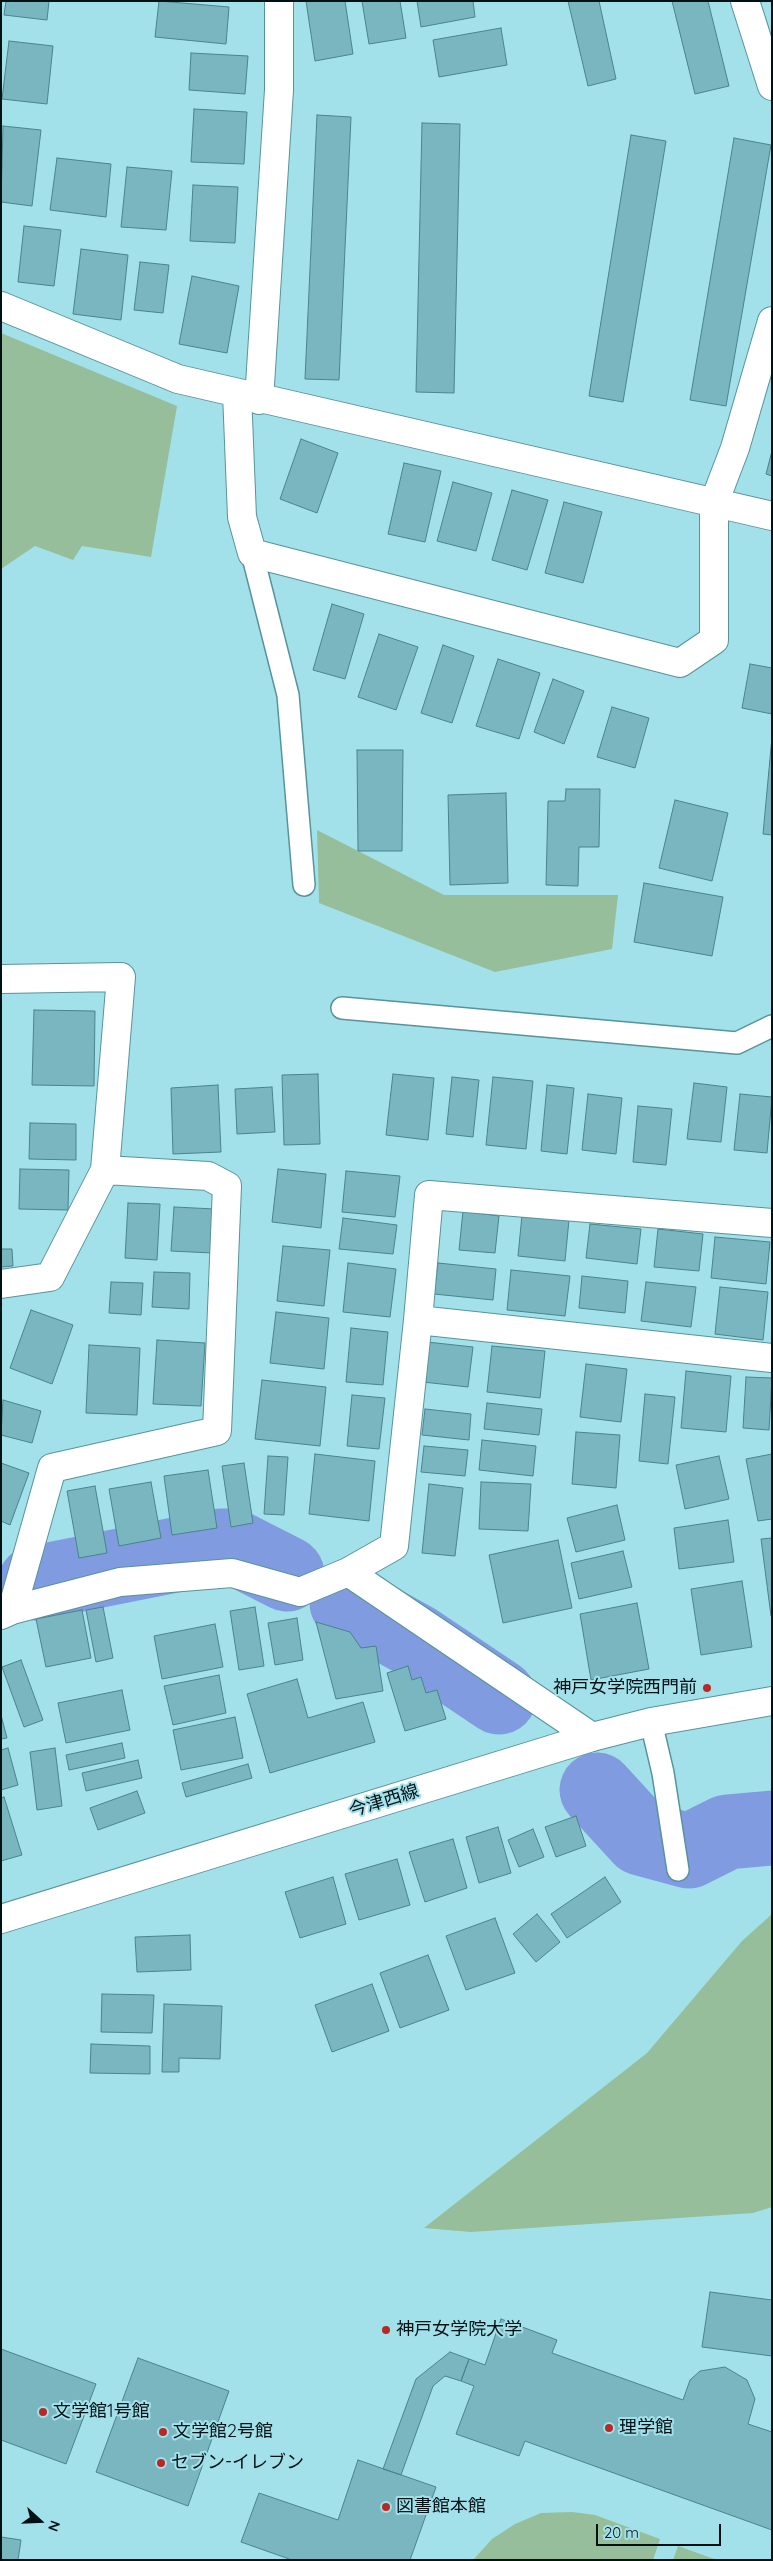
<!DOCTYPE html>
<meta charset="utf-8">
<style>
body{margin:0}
#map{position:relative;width:773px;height:2561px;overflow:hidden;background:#a3e1ea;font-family:Quicksand,sans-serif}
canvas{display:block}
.frame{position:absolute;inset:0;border:2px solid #001115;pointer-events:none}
.north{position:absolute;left:15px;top:2496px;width:50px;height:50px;-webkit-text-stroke:4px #a3e1ea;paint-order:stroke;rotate:110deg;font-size:14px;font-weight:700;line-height:20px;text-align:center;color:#001115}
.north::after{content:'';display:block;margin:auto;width:18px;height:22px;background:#001115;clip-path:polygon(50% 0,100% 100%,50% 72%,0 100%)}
.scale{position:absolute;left:596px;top:2524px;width:125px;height:22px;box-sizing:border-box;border:2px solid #001115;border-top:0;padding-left:6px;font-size:15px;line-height:18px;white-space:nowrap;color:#001115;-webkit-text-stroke:4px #a3e1ea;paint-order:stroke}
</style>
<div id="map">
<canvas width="773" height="2561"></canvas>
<div class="frame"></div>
<div class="north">N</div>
<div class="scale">20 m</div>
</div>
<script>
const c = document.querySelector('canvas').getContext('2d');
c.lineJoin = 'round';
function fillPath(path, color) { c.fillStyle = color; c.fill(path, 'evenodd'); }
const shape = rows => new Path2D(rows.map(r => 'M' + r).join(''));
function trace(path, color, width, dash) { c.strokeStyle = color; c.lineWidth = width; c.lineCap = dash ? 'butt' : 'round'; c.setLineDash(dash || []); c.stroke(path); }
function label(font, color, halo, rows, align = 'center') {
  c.font = font + ' Quicksand,"Noto Sans JP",sans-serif'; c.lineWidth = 4; c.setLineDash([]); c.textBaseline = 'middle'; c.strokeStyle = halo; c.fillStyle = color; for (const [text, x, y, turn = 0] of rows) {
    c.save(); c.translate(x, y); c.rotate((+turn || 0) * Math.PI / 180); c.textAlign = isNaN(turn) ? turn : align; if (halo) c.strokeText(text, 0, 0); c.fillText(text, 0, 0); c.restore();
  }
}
fillPath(shape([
 [1,333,177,406,151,557,82,546,73,560,35,546,1,569],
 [317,830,444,895,618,895,612,949,495,972,319,903],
 [772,1914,772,2207,753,2213,471,2232,424,2228,647,2053,742,1941],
 [572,2512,595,2515,660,2539,653,2560,473,2560,492,2539,515,2524,541,2513],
 [678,2546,717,2560,673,2560]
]), '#96be9a');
trace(shape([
 [35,1583,220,1546,232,1546,287,1574],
 [347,1603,414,1640,499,1697],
 [597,1790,641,1838,689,1851,727,1832,772,1828]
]), '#809bdf', 75);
const building = shape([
 [6,1,49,1,47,20,4,15,6,1],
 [159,1,229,7,226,44,155,37,159,1],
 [306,1,345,1,353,54,315,61,306,1],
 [362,1,400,1,406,38,369,44,362,1],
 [417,1,473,1,475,17,421,27,417,1],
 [568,1,599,1,616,79,588,86,568,1],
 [672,1,708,1,729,86,695,94,672,1],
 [501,28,507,65,439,77,433,40,501,28],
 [9,41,53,46,47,104,2,99,9,41],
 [191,53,248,56,245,94,189,90,191,53],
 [194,109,247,112,244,164,191,162,194,109],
 [317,115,351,117,339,380,305,379,317,115],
 [422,123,460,124,454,393,416,392,422,123],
 [3,126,41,130,32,206,1,202,3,126],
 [631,135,666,141,623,402,589,396,631,135],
 [734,138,771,145,726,406,690,400,734,138],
 [57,158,111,164,106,217,50,210,57,158],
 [127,167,172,171,166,230,121,227,127,167],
 [193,185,238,187,235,243,190,241,193,185],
 [24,226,61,230,54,286,18,282,24,226],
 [81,249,128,255,121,320,73,314,81,249],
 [140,262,169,265,163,313,134,310,140,262],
 [192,276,239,286,227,353,179,344,192,276],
 [301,439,338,453,317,513,280,499,301,439],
 [772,451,772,476,766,474,772,451],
 [404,463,441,471,425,542,388,534,404,463],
 [453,482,492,493,476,551,437,541,453,482],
 [512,490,548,500,527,570,492,560,512,490],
 [564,502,602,512,583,583,545,573,564,502],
 [332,604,364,614,345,679,313,670,332,604],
 [379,634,418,647,396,710,358,697,379,634],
 [443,645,474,656,452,723,421,713,443,645],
 [498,659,540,673,519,739,476,726,498,659],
 [750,664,772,668,772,714,742,708,750,664],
 [553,679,584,691,564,744,534,732,553,679],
 [612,707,649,718,635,768,597,757,612,707],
 [772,737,772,835,763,834,772,737],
 [357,750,403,750,402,851,358,851,357,750],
 [566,789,600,789,599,847,579,847,578,886,546,885,548,801,565,801,566,789],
 [506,793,508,883,450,885,448,795,506,793],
 [675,800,728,813,712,881,659,868,675,800],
 [644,883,723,897,712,956,634,942,644,883],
 [34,1010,95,1011,94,1086,32,1085,34,1010],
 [318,1074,320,1144,284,1145,282,1075,318,1074],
 [393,1074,434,1078,428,1140,386,1135,393,1074],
 [452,1077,479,1080,473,1137,446,1134,452,1077],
 [493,1077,533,1081,526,1149,486,1145,493,1077],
 [694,1083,727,1087,721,1142,687,1139,694,1083],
 [218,1085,221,1152,173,1154,171,1088,218,1085],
 [547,1085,574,1088,567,1154,541,1151,547,1085],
 [272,1087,275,1132,237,1134,235,1089,272,1087],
 [588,1094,622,1098,616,1154,582,1150,588,1094],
 [740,1094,772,1097,767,1153,734,1150,740,1094],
 [638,1106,672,1109,666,1165,633,1162,638,1106],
 [30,1123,76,1124,76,1160,29,1159,30,1123],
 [20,1169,69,1170,68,1210,19,1209,20,1169],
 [278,1169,326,1174,321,1228,272,1222,278,1169],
 [346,1171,400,1176,395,1217,342,1212,346,1171],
 [128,1203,160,1204,157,1260,125,1258,128,1203],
 [174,1207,215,1209,212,1253,171,1251,174,1207],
 [463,1211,499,1216,495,1253,459,1250,463,1211],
 [522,1215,569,1220,565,1261,518,1256,522,1215],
 [343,1218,397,1225,393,1254,339,1249,343,1218],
 [590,1224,641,1229,637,1264,586,1258,590,1224],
 [658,1229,703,1234,699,1271,654,1267,658,1229],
 [715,1237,770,1242,766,1284,711,1278,715,1237],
 [283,1246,330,1250,324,1306,277,1301,283,1246],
 [1,1249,12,1249,13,1266,1,1267,1,1249],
 [348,1263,396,1269,390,1317,343,1312,348,1263],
 [438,1263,496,1269,493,1300,434,1294,438,1263],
 [511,1270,570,1276,565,1316,507,1310,511,1270],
 [154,1272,190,1273,189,1309,152,1307,154,1272],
 [582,1276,628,1281,625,1313,579,1308,582,1276],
 [111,1282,143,1283,141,1315,109,1313,111,1282],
 [646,1282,696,1287,691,1327,641,1321,646,1282],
 [720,1287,768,1292,763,1340,715,1334,720,1287],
 [31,1310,73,1325,52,1384,10,1368,31,1310],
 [276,1312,329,1318,324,1369,270,1363,276,1312],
 [351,1328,388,1332,383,1385,346,1382,351,1328],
 [157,1340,205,1343,201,1406,153,1404,157,1340],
 [427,1342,473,1347,468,1387,423,1382,427,1342],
 [89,1345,140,1348,137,1415,86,1413,89,1345],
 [492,1346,545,1351,540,1398,487,1392,492,1346],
 [586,1364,627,1369,621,1422,580,1417,586,1364],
 [686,1371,731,1376,726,1432,681,1428,686,1371],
 [746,1377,772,1378,769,1430,743,1428,746,1377],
 [262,1380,326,1387,320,1446,255,1439,262,1380],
 [645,1394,675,1397,668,1464,639,1461,645,1394],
 [352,1395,385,1398,379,1449,347,1446,352,1395],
 [3,1400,41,1411,32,1443,1,1435,3,1400],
 [487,1403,542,1409,539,1435,484,1429,487,1403],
 [425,1409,471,1414,469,1440,422,1435,425,1409],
 [576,1432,620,1435,616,1488,572,1484,576,1432],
 [482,1440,536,1446,533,1476,479,1470,482,1440],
 [424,1446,468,1450,465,1476,421,1472,424,1446],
 [315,1454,375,1461,369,1521,309,1514,315,1454],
 [772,1454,772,1519,758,1521,746,1459,772,1454],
 [268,1456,288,1457,284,1515,264,1514,268,1456],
 [719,1456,729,1499,685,1509,676,1465,719,1456],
 [1,1463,29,1473,10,1525,1,1521,1,1463],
 [244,1463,253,1523,231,1527,222,1466,244,1463],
 [208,1470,217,1528,172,1535,164,1476,208,1470],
 [151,1482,161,1538,119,1546,109,1489,151,1482],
 [481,1482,531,1484,528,1531,479,1529,481,1482],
 [429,1484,463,1488,455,1556,422,1553,429,1484],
 [95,1486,107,1553,79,1558,67,1491,95,1486],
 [617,1505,625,1540,576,1552,567,1518,617,1505],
 [728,1520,734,1562,679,1569,674,1528,728,1520],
 [772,1538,772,1616,771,1616,761,1539,772,1538],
 [558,1540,572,1608,503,1623,489,1555,558,1540],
 [623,1551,632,1587,579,1599,571,1563,623,1551],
 [742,1581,752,1647,701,1655,691,1589,742,1581],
 [637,1603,649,1669,591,1680,580,1614,637,1603],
 [103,1607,113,1658,96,1662,86,1610,103,1607],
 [255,1607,264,1666,239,1670,230,1611,255,1607],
 [82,1610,91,1658,46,1667,36,1619,82,1610],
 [297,1618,303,1660,275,1665,268,1623,297,1618],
 [316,1622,350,1632,361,1648,376,1646,383,1691,336,1699,316,1622],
 [215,1624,223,1667,162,1679,154,1636,215,1624],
 [21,1660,43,1720,24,1727,2,1667,21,1660],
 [408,1666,412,1680,421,1677,426,1693,437,1690,446,1719,405,1731,387,1673,408,1666],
 [219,1675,226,1713,173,1725,164,1686,219,1675],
 [297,1679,308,1718,363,1702,375,1742,270,1773,247,1694,297,1679],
 [122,1690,130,1730,66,1743,58,1703,122,1690],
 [1,1715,7,1738,1,1739,1,1715],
 [235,1717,243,1758,181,1770,173,1730,235,1717],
 [122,1743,125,1758,69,1770,66,1755,122,1743],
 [8,1748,18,1785,1,1790,1,1750,8,1748],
 [55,1748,62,1806,37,1810,30,1752,55,1748],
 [138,1760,142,1778,86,1791,82,1773,138,1760],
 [248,1764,252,1778,186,1797,182,1783,248,1764],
 [137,1791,145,1813,98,1830,90,1808,137,1791],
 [4,1797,22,1855,1,1861,1,1798,4,1797],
 [576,1816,586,1846,556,1857,545,1827,576,1816],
 [498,1827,511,1873,479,1883,466,1837,498,1827],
 [533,1829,544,1857,519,1867,508,1840,533,1829],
 [453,1839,467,1888,425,1902,409,1852,453,1839],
 [397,1859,410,1905,359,1920,345,1874,397,1859],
 [333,1877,346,1924,300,1938,285,1892,333,1877],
 [605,1877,621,1902,567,1938,551,1914,605,1877],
 [537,1914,560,1942,536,1962,513,1934,537,1914],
 [495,1918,515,1973,466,1990,446,1936,495,1918],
 [190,1935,191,1970,137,1972,135,1937,190,1935],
 [428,1955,449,2010,400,2028,380,1973,428,1955],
 [372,1984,389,2031,332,2052,315,2005,372,1984],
 [102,1994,154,1995,152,2033,101,2032,102,1994],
 [164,2004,222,2006,220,2059,179,2058,179,2072,162,2072,164,2004],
 [91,2044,150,2046,150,2074,90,2073,91,2044],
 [710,2292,772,2300,772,2356,702,2347,710,2292],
 [501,2319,557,2340,552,2353,683,2400,690,2380,700,2371,725,2367,747,2380,755,2399,748,2424,772,2432,772,2530,525,2441,519,2456,456,2434,474,2386,461,2381,469,2359,485,2365,501,2319],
 [1,2349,96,2384,66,2464,1,2440,1,2349],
 [450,2352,469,2359,461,2381,445,2376,433,2386,401,2475,383,2469,416,2379,450,2352],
 [138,2358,229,2391,188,2506,96,2472,138,2358],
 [358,2460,436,2487,410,2560,292,2560,241,2542,259,2493,338,2520,358,2460],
 [1,2537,21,2540,18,2560,1,2560,1,2537]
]);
fillPath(building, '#7ab6bf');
trace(building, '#49848d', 1);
const service = shape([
 [252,553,288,695,304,885],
 [342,1008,737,1043,772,1026],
 [651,1722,663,1773,678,1870]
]);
const minor = shape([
 [745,1,772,86],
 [1,306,178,379,772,516],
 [237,393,242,517,252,553,680,663,714,640,714,503,735,448,772,321],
 [259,400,279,90,279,1],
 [1,979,121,977,105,1170,50,1277,1,1284],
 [418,1320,772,1358],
 [348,1572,394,1546,418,1320,429,1195,772,1223],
 [12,1610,52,1468,217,1431,227,1186,208,1176,105,1170],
 [1,1615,12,1610,120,1582,232,1573,300,1592,348,1572,592,1737]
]);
const tertiary = shape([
 [1,1919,592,1737,651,1722,772,1701]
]);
trace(service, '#57939c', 24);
trace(minor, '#57939c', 30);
trace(tertiary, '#57939c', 30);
trace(service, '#fff', 21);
trace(minor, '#fff', 28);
trace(tertiary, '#fff', 28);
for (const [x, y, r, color] of [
 [707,1688,5,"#b82925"],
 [386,2330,5,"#b82925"],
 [43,2412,5,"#b82925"],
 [609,2428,5,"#b82925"],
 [163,2432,5,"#b82925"],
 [161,2463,5,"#b82925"],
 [386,2507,5,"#b82925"]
]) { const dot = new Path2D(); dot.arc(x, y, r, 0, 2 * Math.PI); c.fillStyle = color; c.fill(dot); trace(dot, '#a3e1ea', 2); }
label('18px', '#001115', '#a3e1ea', [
 ["神戸女学院西門前",697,1688,"right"],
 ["神戸女学院大学",396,2330],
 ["文学館1号館",53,2412],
 ["理学館",619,2428],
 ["文学館2号館",173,2432],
 ["セブン-イレブン",171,2463],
 ["図書館本館",396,2507]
], 'left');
label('18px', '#001115', '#a3e1ea', [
 ["今津西線",384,1801,-17]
]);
</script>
